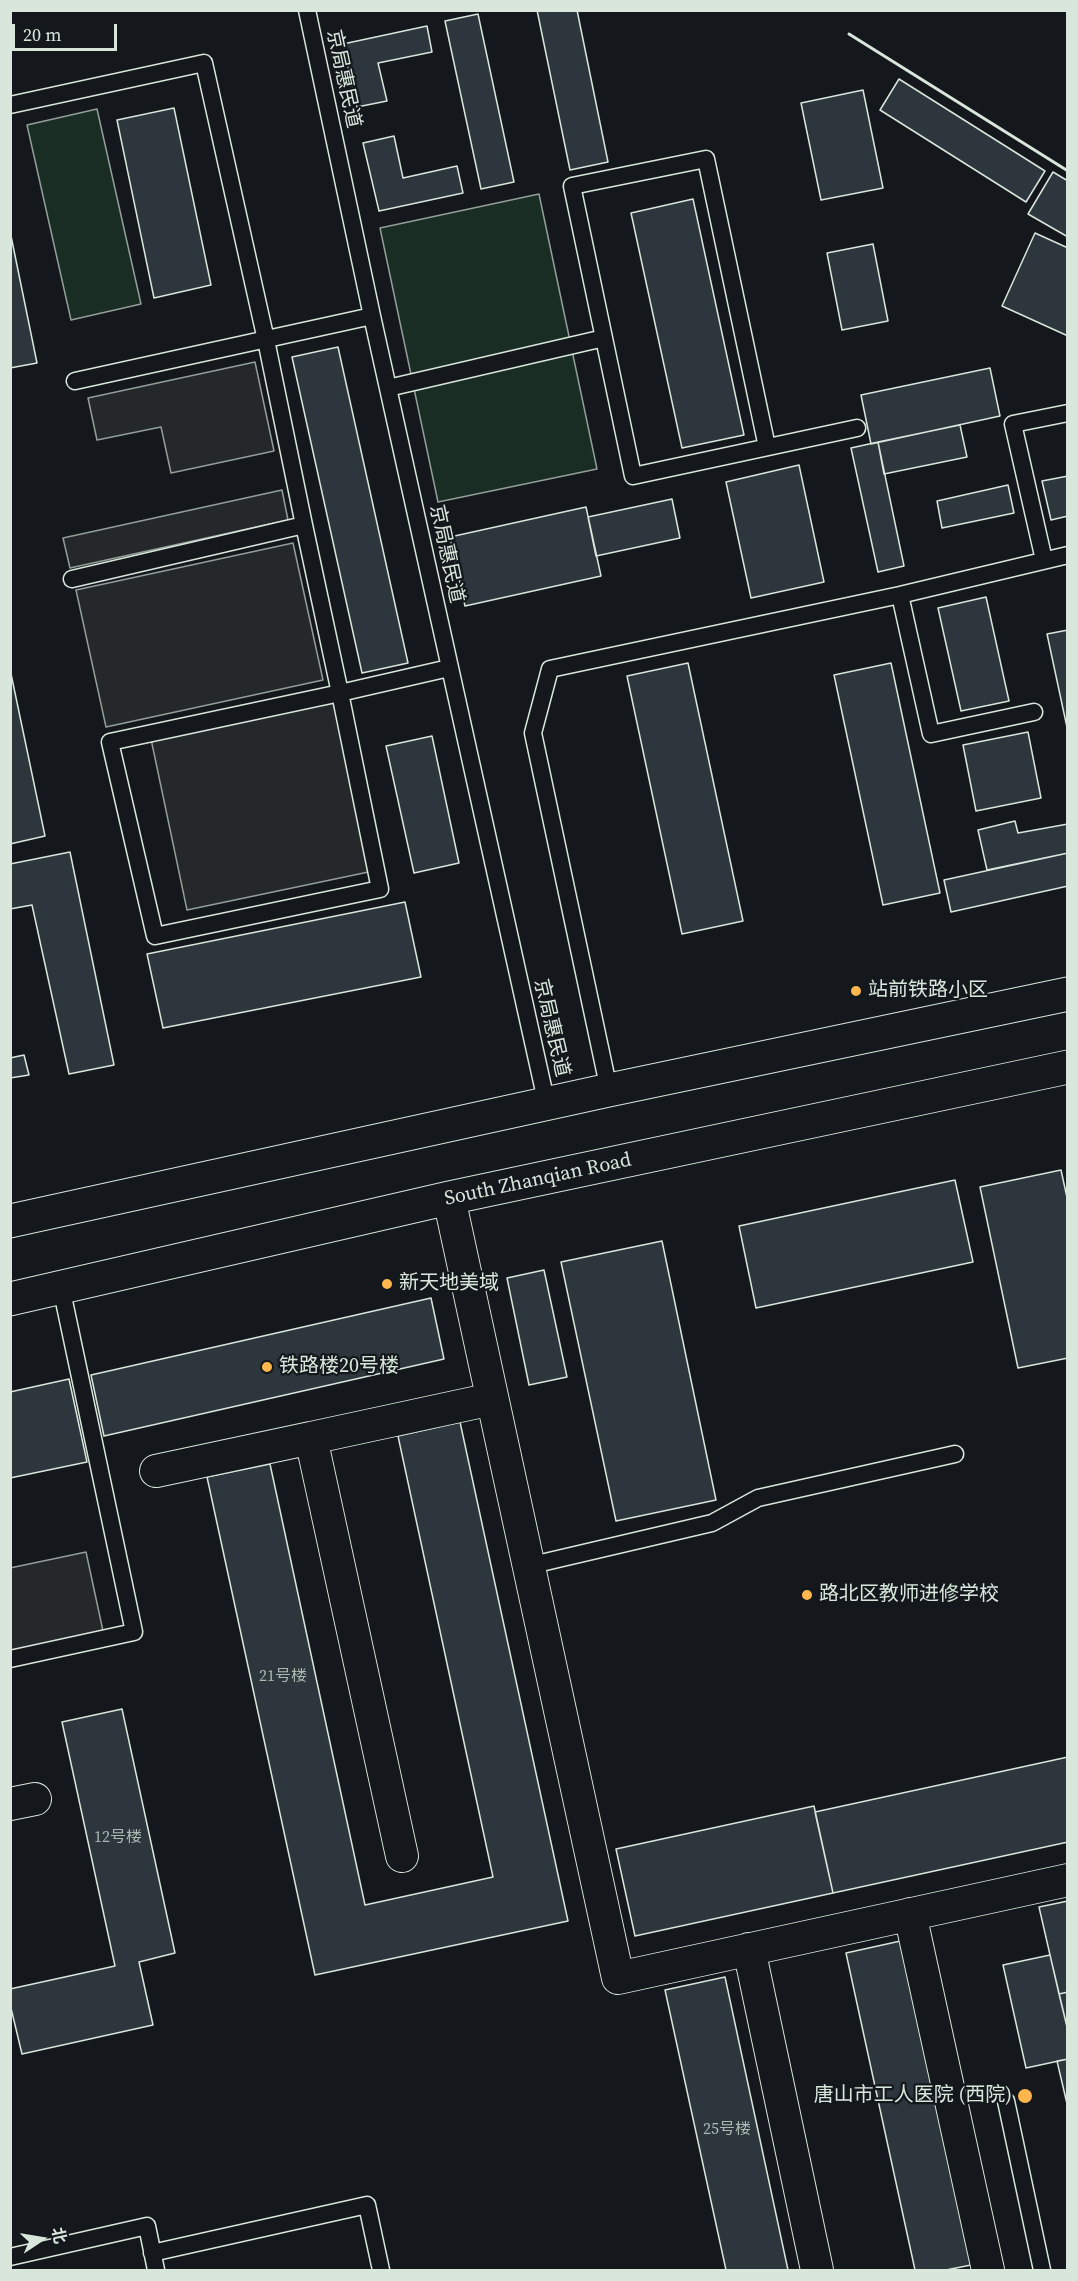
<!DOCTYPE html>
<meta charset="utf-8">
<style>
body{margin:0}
#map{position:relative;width:1078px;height:2281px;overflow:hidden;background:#14181c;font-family:"Source Serif 4","Noto Sans SC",serif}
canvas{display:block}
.frame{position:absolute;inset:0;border:12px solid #d8e6dc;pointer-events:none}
.north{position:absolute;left:12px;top:2209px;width:60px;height:60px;-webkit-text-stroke:4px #14181c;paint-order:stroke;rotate:78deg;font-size:16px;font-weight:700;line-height:24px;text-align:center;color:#d8e6dc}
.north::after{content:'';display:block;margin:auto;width:21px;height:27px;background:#d8e6dc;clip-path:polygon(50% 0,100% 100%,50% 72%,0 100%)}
.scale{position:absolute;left:12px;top:24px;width:105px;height:27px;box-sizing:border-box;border:3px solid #d8e6dc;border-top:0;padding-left:8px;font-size:18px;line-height:21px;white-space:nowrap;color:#d8e6dc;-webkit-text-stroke:4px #14181c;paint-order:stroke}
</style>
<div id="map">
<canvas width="1078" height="2281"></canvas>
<div class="frame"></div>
<div class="north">北</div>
<div class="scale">20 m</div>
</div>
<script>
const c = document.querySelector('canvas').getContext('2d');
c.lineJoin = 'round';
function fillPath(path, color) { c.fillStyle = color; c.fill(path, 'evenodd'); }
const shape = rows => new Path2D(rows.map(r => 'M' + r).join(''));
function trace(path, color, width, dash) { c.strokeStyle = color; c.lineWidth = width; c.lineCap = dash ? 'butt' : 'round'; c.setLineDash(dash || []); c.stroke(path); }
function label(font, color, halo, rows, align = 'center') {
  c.font = font + ' "Source Serif 4","Noto Sans SC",serif'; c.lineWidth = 4.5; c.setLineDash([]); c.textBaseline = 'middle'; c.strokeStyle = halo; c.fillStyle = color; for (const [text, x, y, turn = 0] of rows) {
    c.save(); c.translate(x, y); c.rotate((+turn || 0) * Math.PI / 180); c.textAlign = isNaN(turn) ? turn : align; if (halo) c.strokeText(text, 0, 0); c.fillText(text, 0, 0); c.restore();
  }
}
const green = shape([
 [97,109,141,304,71,320,27,125,97,109],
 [539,194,597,469,438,502,380,228,539,194]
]);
fillPath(green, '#1a2d24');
trace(green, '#939e99', 1.5);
const parking = shape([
 [255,362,274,451,171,473,161,427,97,440,88,398,255,362],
 [282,490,288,520,70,568,63,538,282,490],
 [293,543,323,680,106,727,76,590,293,543],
 [342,698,378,870,187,910,151,739,342,698],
 [86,1552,103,1631,11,1652,10,1568,86,1552]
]);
fillPath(parking, '#24282b');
trace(parking, '#939e99', 1.5);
const building = shape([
 [537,10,577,10,608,162,570,170,537,10],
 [478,14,514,182,481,189,445,21,478,14],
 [427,26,432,52,378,63,387,101,357,107,343,44,427,26],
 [899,79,1045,171,1026,202,880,110,899,79],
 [863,90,883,188,821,200,801,103,863,90],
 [174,108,211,285,154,298,117,120,174,108],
 [394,136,403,178,457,166,463,193,379,211,363,143,394,136],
 [1053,172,1068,181,1068,237,1028,214,1053,172],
 [693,199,744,435,682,448,631,213,693,199],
 [10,231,37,363,10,368,10,231],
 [1035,233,1068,248,1068,336,1002,306,1035,233],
 [873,244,888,321,842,330,827,253,873,244],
 [338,347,408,663,362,673,292,357,338,347],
 [990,368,1000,416,871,444,861,395,990,368],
 [960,425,967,457,884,474,878,442,960,425],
 [878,442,904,566,878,572,851,448,878,442],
 [799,465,824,582,751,598,726,482,799,465],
 [1068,476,1068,516,1051,520,1042,481,1068,476],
 [1008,485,1014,513,942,528,937,501,1008,485],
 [672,499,680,538,596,556,588,517,672,499],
 [586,507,601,576,465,606,450,537,586,507],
 [986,597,1009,701,961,711,938,608,986,597],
 [1068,630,1068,732,1047,634,1068,630],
 [688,663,743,921,682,934,627,676,688,663],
 [891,663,940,893,883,905,834,675,891,663],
 [10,669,45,836,10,844,10,669],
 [1028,732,1041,798,976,811,963,745,1028,732],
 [432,736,459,863,414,873,386,746,432,736],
 [1015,821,1018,833,1068,824,1068,853,987,870,978,830,1015,821],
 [70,852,114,1065,69,1074,32,905,10,909,10,864,70,852],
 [1068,853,1068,886,951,912,944,880,1068,853],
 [405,902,421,977,163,1028,147,954,405,902],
 [24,1055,29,1075,10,1078,10,1058,24,1055],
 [1061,1170,1068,1202,1068,1358,1018,1368,980,1187,1061,1170],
 [955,1180,973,1262,756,1308,739,1226,955,1180],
 [662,1241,716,1500,616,1521,561,1262,662,1241],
 [544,1270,567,1377,529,1385,507,1278,544,1270],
 [431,1298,444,1359,104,1436,91,1375,431,1298],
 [69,1379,87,1462,10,1478,10,1392,69,1379],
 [460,1422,568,1921,315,1975,207,1477,270,1464,365,1905,493,1877,398,1436,460,1422],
 [122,1709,175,1953,139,1962,153,2025,22,2054,10,2004,10,1989,115,1966,62,1722,122,1709],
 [1068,1757,1068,1842,833,1893,815,1812,1068,1757],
 [814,1806,833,1893,635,1936,616,1849,814,1806],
 [1068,1901,1068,1992,1059,1994,1039,1907,1068,1901],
 [905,1940,976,2264,946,2270,915,2270,846,1953,905,1940],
 [1050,1955,1068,2031,1068,2059,1026,2068,1003,1965,1050,1955],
 [725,1977,788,2270,726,2270,665,1990,725,1977],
 [1068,1992,1068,2031,1059,1994,1068,1992],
 [1068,2059,1068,2108,1057,2061,1068,2059]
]);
fillPath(building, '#2c363c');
trace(building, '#d8e6dc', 1.5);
const service = shape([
 [307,10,372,316,547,1105],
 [10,105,204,63,266,340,304,525,340,693,380,889,155,936,110,742,340,693,449,668],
 [75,381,372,316],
 [388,388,604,338],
 [767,447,706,159,572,186,633,476,857,428],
 [1044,560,1013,424,1068,413],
 [72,579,304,525],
 [900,595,931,734,1034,712],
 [609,1090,533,733,550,669,900,595,1068,555],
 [528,1566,712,1523,758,1498,955,1454],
 [10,1659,134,1632,61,1287],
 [1006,2101,1042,2270],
 [152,2253,367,2205,381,2270],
 [10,2257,147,2226,156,2270]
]);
const minor = shape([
 [449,1198,618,1978,1068,1880],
 [156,1471,311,1438],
 [10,1804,35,1799],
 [402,1856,311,1438,492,1399],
 [910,1914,988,2270],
 [749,1949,817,2270]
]);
const primary = shape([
 [10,1221,609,1090,1068,994],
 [10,1299,449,1198,1068,1067]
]);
trace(service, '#d8e6dc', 19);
trace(minor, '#d8e6dc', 34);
trace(primary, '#d8e6dc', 35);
trace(service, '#14181c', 16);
trace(minor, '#14181c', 32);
trace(primary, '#14181c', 33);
trace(shape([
 [849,34,1068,171]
]), '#d8e6dc', 3);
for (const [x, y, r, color] of [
 [856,991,6,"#ffb74d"],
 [387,1284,6,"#ffb74d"],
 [267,1367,6,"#ffb74d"],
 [807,1595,6,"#ffb74d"],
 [1025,2096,8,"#ffb74d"]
]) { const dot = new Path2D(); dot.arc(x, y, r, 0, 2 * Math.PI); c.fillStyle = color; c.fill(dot); trace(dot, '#14181c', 2); }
label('16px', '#adbab4', null, [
 ["21号楼",283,1677],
 ["12号楼",118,1838],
 ["25号楼",727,2130]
]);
label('20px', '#d8e6dc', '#14181c', [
 ["京局惠民道",343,79,78],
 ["京局惠民道",446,554,78],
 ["京局惠民道",551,1028,77],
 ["South Zhanqian Road",538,1180,-12]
]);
label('20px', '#d8e6dc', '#14181c', [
 ["站前铁路小区",868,991],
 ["新天地美域",399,1284],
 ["铁路楼20号楼",279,1367],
 ["路北区教师进修学校",819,1595],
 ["唐山市工人医院 (西院)",1012,2096,"right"]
], 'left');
</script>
